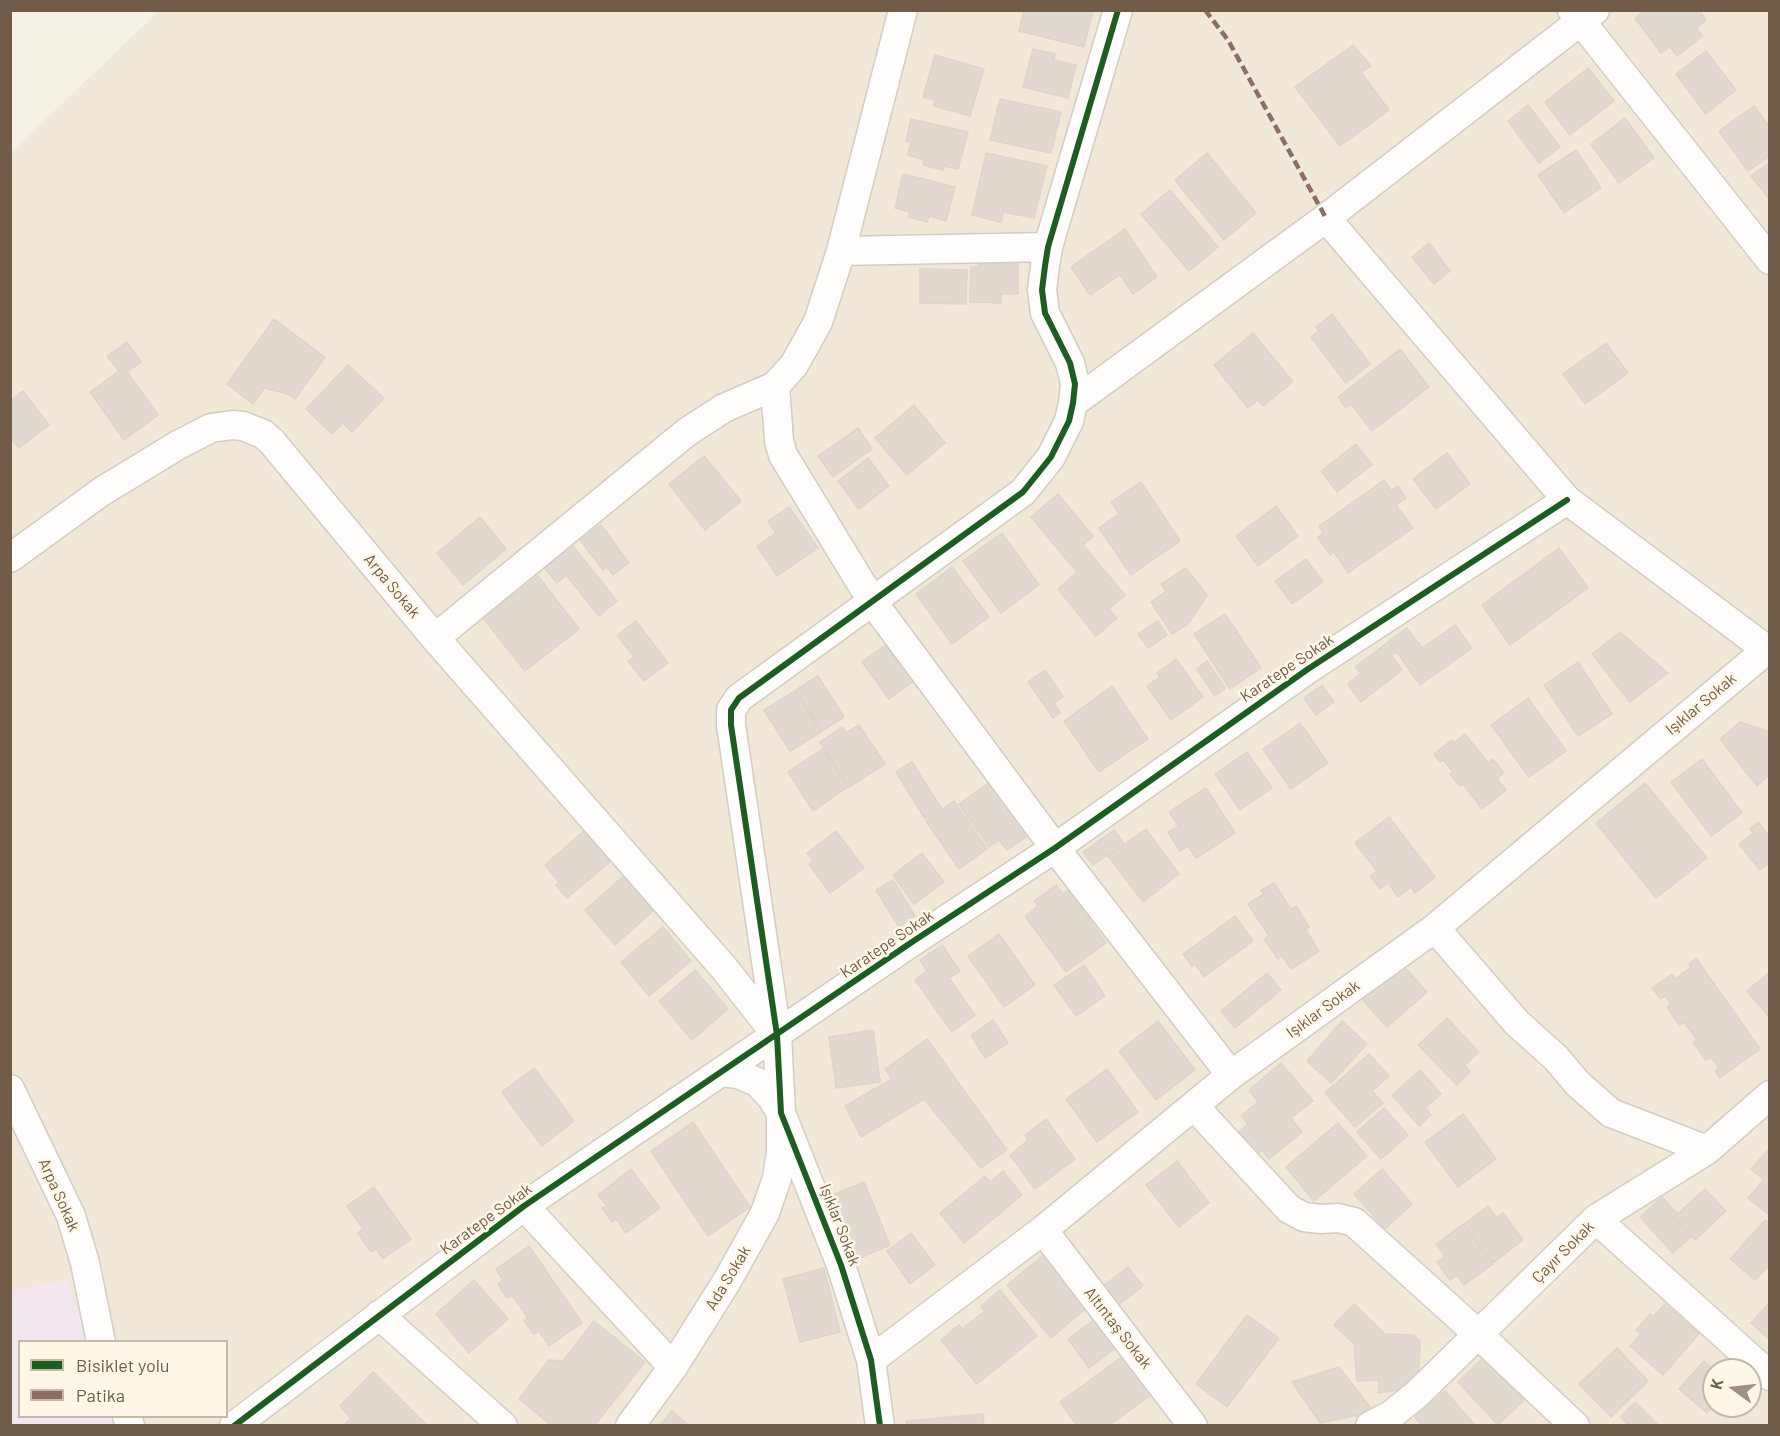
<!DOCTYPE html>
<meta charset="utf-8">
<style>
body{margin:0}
#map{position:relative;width:1780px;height:1436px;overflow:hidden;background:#f5f1e7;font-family:Barlow,sans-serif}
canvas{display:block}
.frame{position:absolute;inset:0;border:12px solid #715b49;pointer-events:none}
.legend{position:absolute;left:18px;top:1340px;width:210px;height:78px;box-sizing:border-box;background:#fff7e6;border:2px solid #c6b9a7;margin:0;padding:8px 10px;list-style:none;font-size:18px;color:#715b49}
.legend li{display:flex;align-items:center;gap:12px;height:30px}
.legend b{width:30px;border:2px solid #c6b9a7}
.north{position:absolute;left:1702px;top:1358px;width:60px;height:60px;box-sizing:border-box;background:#fff7e6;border:2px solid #c6b9a7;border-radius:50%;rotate:285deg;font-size:16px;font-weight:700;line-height:24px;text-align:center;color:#715b49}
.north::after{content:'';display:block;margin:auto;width:21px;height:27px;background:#9f9080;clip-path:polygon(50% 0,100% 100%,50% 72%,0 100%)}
</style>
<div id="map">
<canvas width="1780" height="1436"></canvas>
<div class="frame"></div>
<ul class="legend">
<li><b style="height:8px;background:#1b5e20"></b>Bisiklet yolu</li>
<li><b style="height:8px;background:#8d6e63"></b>Patika</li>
</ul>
<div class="north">K</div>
</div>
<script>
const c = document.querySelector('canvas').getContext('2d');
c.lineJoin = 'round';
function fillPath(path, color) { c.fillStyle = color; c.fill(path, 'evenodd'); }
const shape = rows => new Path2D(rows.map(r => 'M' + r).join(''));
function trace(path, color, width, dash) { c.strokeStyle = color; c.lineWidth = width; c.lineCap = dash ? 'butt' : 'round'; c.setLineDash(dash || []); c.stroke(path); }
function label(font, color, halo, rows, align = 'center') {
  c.font = font + ' Barlow,sans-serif'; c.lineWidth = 5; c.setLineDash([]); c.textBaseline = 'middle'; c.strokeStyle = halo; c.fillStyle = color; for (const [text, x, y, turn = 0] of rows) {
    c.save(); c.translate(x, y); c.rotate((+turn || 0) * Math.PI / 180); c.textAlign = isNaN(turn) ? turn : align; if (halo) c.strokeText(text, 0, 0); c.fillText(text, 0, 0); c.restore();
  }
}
fillPath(shape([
 [159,11,1769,11,1769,1425,11,1426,11,152],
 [20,1342,226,1342,226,1416,20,1416],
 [1714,1370,1750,1370,1750,1406,1714,1406]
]), '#f1e8d7');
fillPath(shape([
 [67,1281,87,1341,20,1342,20,1416,111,1417,114,1425,11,1426,11,1291]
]), '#f2e7f0');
const building = shape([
 [1024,10,1093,10,1084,47,1019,31,1024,10],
 [1645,10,1699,10,1706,20,1696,28,1703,36,1677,56,1670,47,1661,53,1635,18,1645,10],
 [1353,45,1371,66,1361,72,1389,110,1340,146,1295,87,1353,45],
 [1033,49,1055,54,1054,60,1076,65,1068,98,1023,87,1033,49],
 [1706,51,1736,90,1706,114,1676,74,1706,51],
 [935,55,984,69,970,116,934,106,935,100,923,97,935,55],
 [1588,68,1614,101,1570,135,1545,102,1588,68],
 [1000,99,1061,112,1051,153,990,140,1000,99],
 [1528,105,1560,147,1539,163,1508,121,1528,105],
 [1754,106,1770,127,1770,156,1748,171,1719,131,1754,106],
 [1625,118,1654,158,1619,183,1591,144,1625,118],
 [911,119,968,132,958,169,944,166,943,170,923,165,924,160,908,155,911,142,906,141,911,119],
 [1576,150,1601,188,1564,213,1538,175,1576,150],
 [986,153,1047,166,1034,218,1003,212,1001,222,972,215,986,153],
 [1207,153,1256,213,1224,240,1175,180,1207,153],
 [1770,162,1770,200,1751,176,1770,162],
 [903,174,955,187,946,221,929,216,927,222,909,217,910,212,895,208,903,174],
 [1170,190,1218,247,1189,271,1141,214,1170,190],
 [1125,229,1157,277,1133,294,1120,275,1090,295,1071,267,1125,229],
 [1429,243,1450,271,1434,284,1412,257,1429,243],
 [979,255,1018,256,1018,294,1001,294,1001,303,970,302,971,267,978,267,979,255],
 [920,269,967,270,966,304,920,303,920,269],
 [1332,314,1370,364,1346,383,1311,337,1319,331,1316,327,1332,314],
 [274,319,325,357,295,399,288,394,264,388,253,404,227,384,274,319],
 [1253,333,1293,382,1263,406,1258,400,1248,408,1214,365,1253,333],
 [127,342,141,362,127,372,158,415,124,440,90,392,119,371,107,356,127,342],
 [1606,343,1628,373,1585,404,1563,374,1606,343],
 [1400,349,1429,387,1372,431,1351,404,1346,408,1338,397,1400,349],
 [348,365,384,398,352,432,343,423,332,434,306,409,348,365],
 [23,391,49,425,19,448,10,437,10,401,23,391],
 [914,405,945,443,907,475,875,438,914,405],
 [858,428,872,449,833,477,818,456,858,428],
 [1356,444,1372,465,1337,492,1321,471,1356,444],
 [1447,453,1470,484,1436,509,1413,479,1447,453],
 [704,456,741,501,705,530,669,484,704,456],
 [868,458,889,486,859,509,838,481,868,458],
 [1384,480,1391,491,1398,486,1406,498,1396,505,1413,528,1348,573,1334,552,1330,555,1318,537,1323,534,1319,526,1384,480],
 [1141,482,1180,541,1131,575,1099,528,1119,514,1111,502,1141,482],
 [1058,494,1093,536,1083,545,1125,595,1109,609,1117,618,1096,636,1058,589,1077,572,1031,517,1058,494],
 [1276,506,1298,536,1258,566,1236,536,1276,506],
 [789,507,818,548,777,576,757,546,776,533,768,521,789,507],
 [480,517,506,549,463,585,437,553,480,517],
 [601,525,629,563,613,575,607,567,603,570,580,540,601,525],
 [1002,533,1039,585,1001,613,963,561,1002,533],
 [569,541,617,601,599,616,566,575,557,583,541,564,569,541],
 [1559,548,1588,588,1510,645,1482,605,1559,548],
 [1306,559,1323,582,1292,604,1275,581,1306,559],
 [952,567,989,617,952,644,916,594,952,567],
 [1186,568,1207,595,1189,623,1172,634,1151,602,1166,591,1161,584,1186,568],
 [538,576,579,629,525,671,483,618,538,576],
 [1225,614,1261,668,1230,689,1194,634,1225,614],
 [636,621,668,663,644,681,628,661,634,657,617,635,636,621],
 [1158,621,1167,635,1148,648,1138,634,1158,621],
 [1455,625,1472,648,1420,685,1389,641,1407,628,1422,648,1455,625],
 [1620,632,1668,673,1630,702,1592,654,1620,632],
 [891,641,918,678,889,699,862,662,891,641],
 [1388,642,1396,652,1391,655,1402,670,1361,702,1348,684,1361,673,1355,667,1388,642],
 [1176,659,1203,697,1171,720,1147,686,1160,677,1157,673,1176,659],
 [1207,661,1225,688,1215,696,1197,669,1207,661],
 [1578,662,1612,714,1578,736,1544,685,1578,662],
 [1045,670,1063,697,1054,703,1060,713,1053,718,1028,682,1045,670],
 [818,676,844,717,822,731,796,690,818,676],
 [1322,685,1334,702,1316,715,1304,698,1322,685],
 [1112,686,1148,739,1099,772,1064,721,1112,686],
 [795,691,821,732,790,751,764,710,795,691],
 [1528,698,1566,751,1529,777,1491,725,1528,698],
 [1740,722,1770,732,1770,774,1757,786,1720,739,1740,722],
 [1300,723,1328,763,1291,789,1263,749,1300,723],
 [859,725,885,764,849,787,820,742,842,727,846,733,859,725],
 [1465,734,1488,763,1493,759,1504,773,1497,779,1506,790,1482,809,1463,784,1460,786,1450,774,1453,772,1443,760,1440,762,1434,754,1452,740,1454,743,1465,734],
 [823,749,848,787,813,811,788,772,823,749],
 [1247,752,1272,788,1240,810,1215,774,1247,752],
 [1702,759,1742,813,1711,836,1671,782,1702,759],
 [912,762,941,808,925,819,896,772,912,762],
 [991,781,1029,835,1007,850,999,840,989,847,959,804,991,781],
 [1645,783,1707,858,1656,898,1596,823,1645,783],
 [1206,788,1235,833,1196,858,1188,846,1180,851,1168,832,1179,826,1169,812,1206,788],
 [954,801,987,849,959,869,926,821,954,801],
 [1389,817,1435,877,1415,893,1411,887,1398,897,1388,883,1380,889,1370,876,1377,871,1355,843,1389,817],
 [1758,822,1770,837,1770,863,1760,870,1739,844,1753,833,1750,829,1758,822],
 [1146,829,1179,874,1143,902,1108,856,1146,829],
 [585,830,611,861,567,898,556,885,559,882,545,865,585,830],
 [1114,830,1124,844,1093,865,1083,852,1114,830],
 [836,831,864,868,830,893,809,864,813,861,807,853,836,831],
 [922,853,944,882,914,904,893,875,922,853],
 [625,875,655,909,615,945,585,910,625,875],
 [893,880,915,916,899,927,876,890,893,880],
 [1274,883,1291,909,1296,906,1309,927,1305,929,1319,951,1291,969,1282,955,1278,959,1264,939,1269,936,1248,904,1264,894,1261,890,1274,883],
 [1056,885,1063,894,1068,890,1106,943,1066,972,1025,916,1038,906,1034,901,1056,885],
 [1235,916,1253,941,1204,977,1195,964,1192,966,1183,954,1235,916],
 [663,927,691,961,649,996,621,962,663,927],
 [999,934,1035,985,1004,1007,968,956,999,934],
 [942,945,960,971,949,978,975,1015,952,1032,915,980,927,971,920,960,942,945],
 [1696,958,1760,1049,1720,1078,1715,1071,1719,1068,1711,1057,1706,1060,1693,1042,1697,1040,1684,1022,1679,1025,1667,1007,1671,1004,1665,996,1661,999,1652,988,1672,974,1675,979,1691,967,1689,964,1696,958],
 [1401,963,1427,992,1387,1027,1361,998,1401,963],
 [1084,965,1105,996,1076,1016,1054,985,1084,965],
 [695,970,728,1009,692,1040,659,1001,695,970],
 [1770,972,1770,1018,1747,991,1770,972],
 [1267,973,1281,990,1235,1028,1221,1011,1267,973],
 [1447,1018,1479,1052,1465,1065,1470,1072,1457,1085,1418,1045,1447,1018],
 [993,1020,1008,1043,985,1058,971,1035,993,1020],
 [1158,1021,1195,1070,1156,1100,1119,1051,1158,1021],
 [1342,1021,1367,1044,1331,1083,1307,1061,1342,1021],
 [873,1030,880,1082,836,1088,829,1037,873,1030],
 [927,1039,1007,1150,981,1168,924,1099,861,1137,845,1106,892,1079,885,1069,927,1039],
 [1369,1054,1389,1076,1372,1091,1383,1103,1355,1127,1325,1093,1369,1054],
 [1281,1063,1313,1101,1291,1118,1302,1132,1269,1159,1262,1150,1257,1154,1239,1132,1248,1124,1241,1116,1258,1102,1249,1090,1281,1063],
 [534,1068,574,1121,542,1146,502,1092,534,1068],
 [1107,1069,1138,1112,1097,1142,1066,1099,1107,1069],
 [1420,1070,1441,1094,1425,1108,1431,1115,1419,1126,1392,1095,1420,1070],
 [1384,1108,1408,1135,1381,1159,1357,1132,1384,1108],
 [1463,1114,1496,1159,1458,1187,1425,1142,1463,1114],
 [1046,1119,1075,1159,1035,1189,1010,1155,1028,1140,1025,1135,1046,1119],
 [693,1122,750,1207,708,1236,651,1151,693,1122],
 [1338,1123,1367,1156,1314,1201,1286,1167,1338,1123],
 [1768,1150,1770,1152,1770,1216,1748,1198,1764,1180,1751,1169,1768,1150],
 [1177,1161,1209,1203,1179,1227,1146,1185,1177,1161],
 [631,1169,660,1208,626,1233,616,1219,612,1222,602,1208,607,1206,598,1195,631,1169],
 [1382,1169,1412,1204,1385,1229,1354,1194,1382,1169],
 [1003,1171,1022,1195,964,1243,940,1213,985,1176,990,1182,1003,1171],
 [864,1182,890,1245,858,1259,832,1195,864,1182],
 [374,1187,411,1239,383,1259,376,1249,371,1252,358,1233,363,1229,347,1206,374,1187],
 [1705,1189,1726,1211,1695,1240,1674,1217,1705,1189],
 [1662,1197,1677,1213,1672,1217,1691,1237,1673,1253,1640,1217,1662,1197],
 [1488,1206,1497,1218,1503,1213,1523,1240,1493,1263,1464,1224,1488,1206],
 [1765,1220,1770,1224,1770,1264,1755,1280,1730,1259,1765,1220],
 [1463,1224,1493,1264,1464,1285,1457,1275,1450,1280,1437,1262,1445,1256,1436,1244,1463,1224],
 [911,1233,935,1265,910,1284,887,1251,911,1233],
 [529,1246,582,1323,549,1346,539,1331,534,1334,524,1321,528,1318,512,1295,507,1298,498,1284,503,1280,496,1269,529,1246],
 [1046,1253,1090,1305,1051,1338,1007,1285,1046,1253],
 [1128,1267,1143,1286,1117,1306,1102,1287,1128,1267],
 [824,1268,840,1332,800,1342,783,1279,824,1268],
 [474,1280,508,1319,469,1353,436,1314,474,1280],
 [1000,1290,1037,1336,977,1384,941,1340,959,1325,962,1329,985,1311,981,1306,1000,1290],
 [1770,1302,1770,1340,1751,1323,1770,1302],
 [1354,1304,1385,1334,1414,1335,1420,1342,1418,1383,1404,1384,1405,1389,1378,1393,1379,1380,1357,1381,1354,1344,1334,1325,1354,1304],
 [1665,1304,1699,1334,1663,1375,1630,1346,1641,1334,1636,1330,1650,1314,1653,1317,1665,1304],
 [1247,1315,1279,1338,1227,1407,1196,1384,1247,1315],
 [1099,1316,1120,1345,1089,1368,1068,1339,1099,1316],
 [594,1321,645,1362,594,1426,552,1426,519,1399,549,1360,563,1361,594,1321],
 [1617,1348,1648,1381,1611,1417,1579,1384,1617,1348],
 [1130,1351,1158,1390,1108,1426,1077,1426,1060,1402,1130,1351],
 [1483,1358,1524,1400,1498,1425,1458,1382,1483,1358],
 [1704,1361,1714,1370,1714,1405,1707,1413,1679,1389,1704,1361],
 [1339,1367,1374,1412,1320,1423,1292,1382,1339,1367],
 [373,1372,428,1426,343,1426,351,1418,340,1406,373,1372],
 [1445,1391,1476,1426,1422,1426,1415,1417,1445,1391],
 [1635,1402,1659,1426,1629,1426,1621,1417,1635,1402],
 [672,1411,689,1426,659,1426,672,1411],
 [983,1414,984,1426,907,1426,906,1421,983,1414]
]);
fillPath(building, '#e1d9cf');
trace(building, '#ded5c9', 1.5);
const minor = shape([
 [903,10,841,251,818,322,794,365,775,386,779,441,783,455,872,601,1055,848,1231,1075],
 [1572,10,1770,260],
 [1326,218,1567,500,1770,652],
 [841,251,1048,247],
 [1073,403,1326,218,1595,10],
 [10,558,101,492,178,445,211,428,233,425,243,426,263,434,272,442,435,638,687,432,724,408,775,386],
 [435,638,724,968,775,1033],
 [1435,928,1517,1023,1556,1058,1578,1084,1611,1113,1707,1150],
 [10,1089,71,1216,85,1263,101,1342],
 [1194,1106,1289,1209,1304,1217,1321,1219,1338,1218,1354,1222,1479,1335,1575,1426],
 [524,1206,673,1367],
 [1596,1219,1770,1376],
 [1043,1230,1193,1426],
 [379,1315,503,1426],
 [871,1360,1043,1230,1231,1075,1435,928,1770,647],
 [127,1416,130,1426],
 [234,1426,524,1206,912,942,1055,848,1308,669,1567,500],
 [630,1426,673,1367,727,1281,765,1213,777,1178,781,1152,781,1113,772,1098,757,1082,738,1074,722,1072],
 [880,1426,871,1360,841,1265,781,1113,777,1035,731,725,731,710,739,698,1023,492,1051,457,1069,421,1073,403,1075,384,1070,363,1045,313,1042,290,1045,266,1048,247,1118,10],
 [1370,1426,1391,1415,1416,1395,1596,1219,1707,1150,1770,1095]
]);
trace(minor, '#d3ccc2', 31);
trace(minor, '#fefdfb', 28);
trace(shape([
 [1205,10,1228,40,1326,218]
]), '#8d6e63', 4.5, [9, 4.5]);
trace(shape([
 [234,1426,524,1206,912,942,1055,848,1308,669,1567,500],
 [880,1426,871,1360,841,1265,781,1113,777,1035,731,725,731,710,739,698,1023,492,1051,457,1069,421,1073,403,1075,384,1070,363,1045,313,1042,290,1045,266,1048,247,1118,10]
]), '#1b5e20', 6);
label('16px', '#715b49', '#fff7e6', [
 ["Arpa Sokak",392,586,50],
 ["Karatepe Sokak",1287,668,-34],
 ["Işıklar Sokak",1701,704,-40],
 ["Karatepe Sokak",887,944,-34],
 ["Işıklar Sokak",1323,1009,-36],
 ["Arpa Sokak",59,1195,66],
 ["Karatepe Sokak",486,1219,-36],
 ["Işıklar Sokak",840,1225,69],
 ["Çayır Sokak",1563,1252,-45],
 ["Ada Sokak",728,1278,-59],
 ["Altıntaş Sokak",1118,1328,52]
]);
</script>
